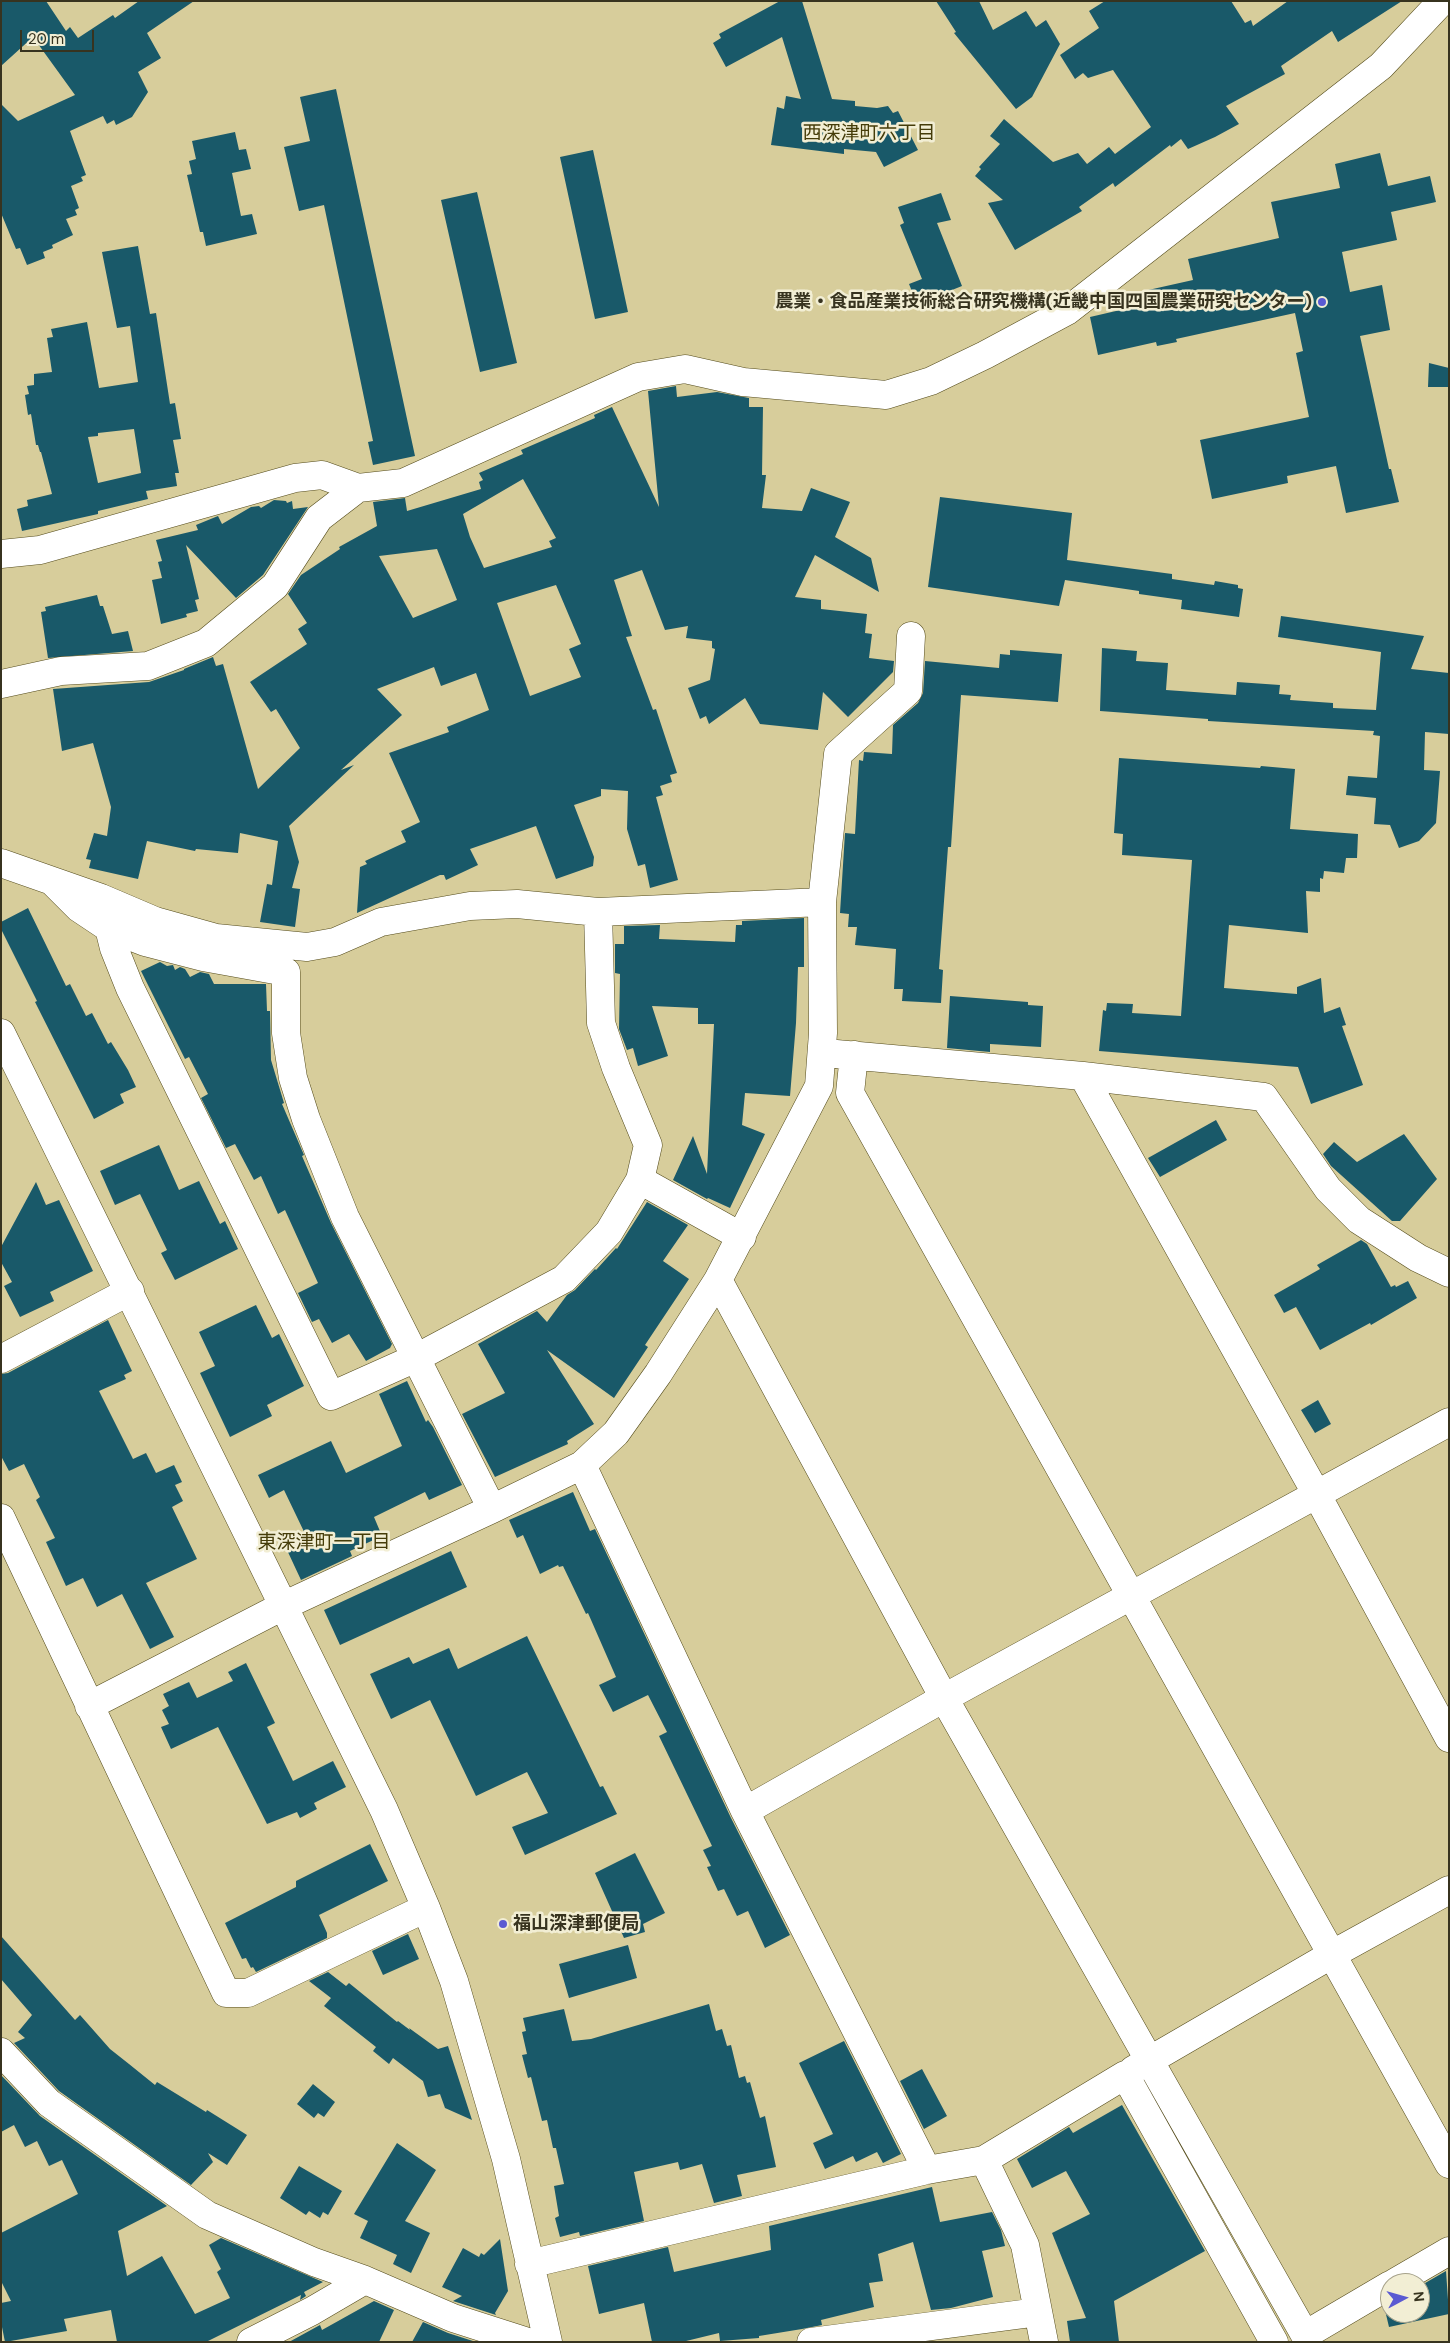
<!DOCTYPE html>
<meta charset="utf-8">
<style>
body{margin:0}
#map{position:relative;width:1450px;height:2343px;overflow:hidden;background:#d7cd9b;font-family:"DM Sans",sans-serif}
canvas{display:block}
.frame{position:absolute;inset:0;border:2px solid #37331f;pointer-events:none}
.north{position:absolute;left:1380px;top:2273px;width:50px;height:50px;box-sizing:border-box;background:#f2eed4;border:1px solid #a7a38c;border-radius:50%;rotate:84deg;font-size:14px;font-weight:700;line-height:20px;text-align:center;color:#37331f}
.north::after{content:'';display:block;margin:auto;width:18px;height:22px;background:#5a5ad2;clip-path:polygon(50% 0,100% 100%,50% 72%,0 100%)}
.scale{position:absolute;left:20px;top:30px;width:74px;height:22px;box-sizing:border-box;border:2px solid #37331f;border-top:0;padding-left:6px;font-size:15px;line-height:18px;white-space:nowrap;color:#37331f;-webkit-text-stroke:4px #f2eed4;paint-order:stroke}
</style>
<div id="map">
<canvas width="1450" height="2343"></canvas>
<div class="frame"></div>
<div class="north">N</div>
<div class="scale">20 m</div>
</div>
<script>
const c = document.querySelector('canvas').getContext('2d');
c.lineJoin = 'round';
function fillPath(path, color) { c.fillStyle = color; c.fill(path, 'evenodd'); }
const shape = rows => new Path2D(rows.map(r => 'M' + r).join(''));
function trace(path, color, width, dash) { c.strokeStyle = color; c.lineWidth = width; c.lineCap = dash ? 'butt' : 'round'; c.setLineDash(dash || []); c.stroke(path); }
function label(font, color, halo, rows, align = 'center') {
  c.font = font + ' "DM Sans","Noto Sans JP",sans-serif'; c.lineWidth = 5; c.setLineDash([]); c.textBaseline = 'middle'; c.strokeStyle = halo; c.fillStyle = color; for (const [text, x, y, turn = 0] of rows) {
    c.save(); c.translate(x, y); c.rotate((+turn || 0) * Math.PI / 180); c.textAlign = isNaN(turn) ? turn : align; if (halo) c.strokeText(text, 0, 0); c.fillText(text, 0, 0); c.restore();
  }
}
fillPath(shape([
 [1,1,46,1,66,31,70,27,78,38,113,15,115,18,139,1,194,1,147,33,161,58,138,72,148,92,132,117,116,125,114,120,107,124,103,116,70,131,86,175,81,177,83,181,71,186,79,208,75,210,77,215,66,219,73,235,52,245,53,248,43,252,45,258,27,265,20,248,16,249,1,213,1,104,18,121,75,95,33,37,1,66],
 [780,1,802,1,832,99,855,101,855,106,877,108,888,106,893,113,898,111,918,150,884,167,876,152,844,149,844,154,771,145,777,107,784,109,786,96,801,99,782,37,726,67,713,43,721,38,719,34],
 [936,1,979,1,993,30,1026,11,1036,27,1046,20,1060,44,1032,97,1016,109,954,33,956,32],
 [1105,1,1231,1,1245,23,1251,20,1253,26,1288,1,1402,1,1338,42,1332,31,1281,66,1285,74,1226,106,1239,124,1215,137,1188,149,1181,139,1171,147,1170,145,1115,187,1113,183,1079,207,1082,211,1015,250,988,203,1003,200,975,176,981,169,979,167,1000,144,990,136,1004,119,1053,162,1078,153,1087,164,1109,147,1115,154,1151,127,1113,70,1088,78,1083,73,1075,79,1060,55,1099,28,1089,11],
 [336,89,415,456,373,465,368,442,373,441,324,205,299,211,284,147,310,141,300,97],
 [235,132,239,150,246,149,251,169,232,173,241,216,252,214,257,234,206,246,203,232,200,232,187,175,192,174,189,161,196,159,192,141],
 [593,150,628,312,595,319,560,157],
 [1380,153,1388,186,1430,176,1436,202,1391,212,1397,240,1342,252,1350,292,1382,285,1390,330,1360,336,1389,469,1391,469,1399,502,1346,513,1336,466,1287,476,1288,483,1212,499,1200,440,1309,417,1296,353,1303,351,1295,313,1176,339,1177,342,1157,346,1156,342,1098,355,1090,317,1129,308,1126,295,1193,280,1188,259,1279,238,1271,202,1340,188,1335,164],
 [477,192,517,363,480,372,441,200],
 [941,193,951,220,937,223,962,286,917,304,909,284,922,279,900,225,904,223,898,207],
 [138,246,150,314,156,313,170,404,175,403,181,439,173,440,179,473,175,473,177,486,146,491,148,499,98,511,98,514,22,531,17,509,28,506,27,500,52,494,41,452,40,452,38,445,36,445,31,414,28,415,25,395,29,394,27,386,34,385,34,374,52,372,47,338,53,337,51,329,87,322,99,388,138,382,130,326,117,328,102,252],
 [134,429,141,473,98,483,88,437,98,436,98,433],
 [1429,363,1449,368,1449,387,1428,387],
 [676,386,677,397,717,392,749,398,749,407,763,407,762,475,766,475,762,508,802,511,811,488,850,502,835,537,871,558,879,592,815,555,795,597,821,600,821,609,867,614,865,633,872,634,869,658,894,661,893,672,848,717,823,692,818,730,760,724,745,698,709,724,706,716,700,719,688,688,710,680,715,649,712,648,712,641,686,638,688,626,665,630,642,570,614,580,632,636,626,637,653,710,656,709,677,773,670,775,672,782,660,786,663,795,656,797,678,880,650,888,645,864,638,866,627,829,628,791,601,789,601,796,574,805,594,857,593,866,556,879,536,826,470,849,478,865,446,880,444,875,440,875,357,913,360,867,367,864,365,861,406,842,401,831,420,822,389,753,449,732,447,727,489,710,476,673,441,686,434,667,377,689,402,715,341,770,354,765,289,826,299,862,292,888,300,889,295,927,260,922,267,884,272,885,278,841,240,833,238,853,196,849,195,851,147,841,138,879,89,868,91,860,86,859,94,833,107,836,111,807,93,743,62,751,53,689,149,682,184,670,184,669,213,657,216,666,223,664,258,789,300,748,276,709,271,712,250,682,307,644,298,629,307,623,288,594,301,575,340,549,339,547,377,526,373,502,405,498,407,511,481,489,479,482,483,480,479,473,523,454,521,450,595,418,594,415,612,407,659,507,648,391],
 [523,479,556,538,549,541,552,547,484,568,470,537,463,514],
 [437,549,457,600,413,618,379,556],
 [556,585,581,644,569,649,581,677,530,696,497,603],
 [940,497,1072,513,1067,560,1172,574,1172,579,1214,585,1215,581,1238,585,1238,588,1243,589,1239,617,1181,609,1182,600,1139,594,1139,591,1065,580,1059,606,928,587],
 [274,500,286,501,287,503,292,501,293,509,308,507,263,575,236,598,186,545,199,599,195,600,198,611,186,614,187,617,161,624,152,580,162,578,158,562,162,561,156,540,198,530,196,525,218,516,222,524,251,507,259,506,261,508],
 [97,595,100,606,103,606,112,634,128,631,133,651,48,658,41,612,46,611,45,607],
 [1281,616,1424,636,1411,669,1449,673,1449,734,1425,732,1424,770,1440,771,1436,823,1419,841,1399,848,1390,825,1374,824,1376,798,1346,795,1348,776,1377,778,1380,736,1373,735,1374,731,1208,721,1208,719,1100,711,1102,648,1137,651,1136,661,1168,663,1166,690,1236,695,1237,682,1280,685,1279,694,1291,695,1290,700,1333,703,1333,708,1376,710,1381,652,1278,637],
 [1010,650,1062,654,1058,702,961,695,951,847,948,847,939,969,943,970,941,1003,902,1001,903,989,894,989,896,949,855,945,857,927,848,927,849,914,840,913,845,833,855,834,859,760,863,761,864,752,892,754,893,725,918,703,923,693,925,661,999,668,1000,654,1010,655],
 [1119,758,1260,768,1261,766,1295,769,1290,829,1358,834,1357,858,1346,858,1344,873,1324,871,1323,879,1320,878,1320,892,1306,891,1308,933,1229,925,1224,988,1297,994,1297,987,1321,978,1324,1013,1340,1007,1346,1025,1342,1026,1363,1085,1311,1104,1298,1067,1099,1051,1103,1010,1106,1011,1107,1003,1133,1004,1132,1013,1181,1016,1192,860,1122,855,1123,834,1114,833],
 [28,908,66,986,70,984,86,1016,92,1013,108,1044,111,1042,128,1070,136,1087,120,1094,124,1103,94,1119,35,1002,37,1001,1,929,1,922],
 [804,918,804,967,798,967,796,1023,790,1096,745,1093,742,1125,765,1134,730,1208,708,1198,707,1199,673,1180,693,1136,707,1174,714,1024,698,1024,698,1008,652,1006,668,1056,638,1066,633,1048,627,1050,619,1029,620,974,615,973,615,944,624,944,624,926,660,925,659,939,735,942,736,925,742,925,742,921],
 [160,962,167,966,173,965,175,970,180,967,185,969,190,977,200,972,209,974,214,984,266,984,267,1011,270,1011,271,1060,284,1103,282,1104,304,1155,302,1156,331,1223,392,1344,390,1348,366,1361,349,1334,332,1343,319,1319,312,1322,298,1293,318,1283,285,1210,278,1214,261,1176,254,1180,235,1144,226,1148,201,1098,208,1094,189,1057,185,1059,141,971],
 [950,996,1028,1002,1028,1005,1043,1006,1041,1047,990,1044,990,1052,947,1048],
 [1216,1120,1227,1140,1160,1177,1148,1158],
 [1404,1134,1437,1179,1400,1221,1392,1221,1331,1166,1323,1154,1334,1142,1357,1162],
 [159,1145,179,1190,199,1181,220,1224,225,1221,238,1249,175,1280,161,1253,167,1250,140,1194,115,1205,100,1171],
 [36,1182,46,1205,59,1200,93,1271,50,1292,54,1301,20,1317,4,1286,12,1282,1,1262,1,1247],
 [647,1202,688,1225,663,1261,689,1279,645,1345,648,1347,614,1398,547,1350,594,1424,567,1441,568,1444,495,1477,462,1414,505,1393,478,1344,537,1311,547,1322,567,1295,575,1290,595,1269,596,1270,616,1248,617,1249],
 [1361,1240,1367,1244,1391,1287,1395,1285,1396,1287,1408,1281,1417,1298,1371,1325,1370,1323,1320,1350,1296,1307,1284,1313,1274,1295,1320,1269,1317,1265],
 [256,1305,272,1338,279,1334,304,1386,267,1405,272,1416,230,1437,200,1373,215,1366,199,1332],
 [108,1320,132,1371,124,1375,126,1379,99,1391,133,1459,146,1453,156,1473,174,1465,182,1482,175,1485,183,1501,172,1507,197,1559,146,1583,174,1637,150,1649,122,1594,97,1607,83,1578,66,1586,46,1542,55,1538,36,1500,40,1497,24,1464,9,1471,1,1456,1,1374,8,1373],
 [407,1381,426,1422,428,1420,433,1427,462,1485,429,1500,425,1492,374,1517,382,1536,350,1551,352,1556,301,1580,287,1550,308,1540,284,1490,269,1498,258,1475,331,1441,346,1473,402,1446,379,1394],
 [1318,1400,1331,1424,1315,1433,1301,1410],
 [573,1492,590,1531,595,1529,731,1818,790,1935,765,1948,748,1911,737,1916,724,1889,718,1891,707,1867,711,1866,703,1850,712,1846,659,1736,667,1732,648,1695,613,1712,599,1685,616,1677,588,1613,586,1614,563,1566,559,1567,558,1565,540,1574,523,1535,517,1538,509,1520],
 [451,1551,467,1587,340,1645,324,1610],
 [527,1636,600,1787,603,1786,617,1814,525,1855,512,1827,548,1813,527,1772,476,1796,430,1700,391,1719,370,1674,409,1657,413,1664,449,1648,458,1669],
 [246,1663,275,1723,267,1727,293,1781,333,1761,346,1787,314,1803,317,1809,300,1818,297,1812,267,1824,218,1727,171,1749,161,1727,169,1724,162,1710,169,1706,163,1694,189,1682,197,1698,233,1681,228,1672],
 [370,1844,388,1881,319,1915,327,1933,327,1938,256,1972,253,1967,251,1968,246,1958,242,1959,225,1923,296,1887,296,1881],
 [635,1853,665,1913,643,1924,645,1932,624,1938,595,1873],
 [408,1934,419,1959,383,1975,372,1951],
 [1,1936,75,2020,80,2015,110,2049,129,2064,155,2085,157,2082,206,2112,207,2110,247,2135,227,2165,208,2153,213,2162,191,2185,59,2091,14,2043,25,2038,18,2032,32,2015,1,1979],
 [628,1945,637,1978,569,1998,559,1964],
 [328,1972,346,1986,349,1983,397,2022,398,2021,410,2030,409,2028,438,2049,448,2046,472,2120,445,2108,440,2094,428,2097,423,2081,393,2058,389,2064,373,2051,376,2047,324,2006,331,1998,309,1981],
 [709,2004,716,2031,722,2029,727,2046,731,2045,739,2078,745,2076,747,2083,750,2082,760,2118,765,2116,776,2167,737,2175,742,2196,714,2203,702,2164,680,2170,678,2162,634,2172,644,2221,580,2236,579,2232,560,2237,555,2218,559,2216,554,2186,564,2184,556,2148,553,2148,547,2120,542,2121,531,2077,528,2078,522,2055,527,2054,522,2032,526,2031,523,2018,564,2009,572,2041,591,2039],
 [844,2041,901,2154,883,2163,877,2152,856,2162,853,2156,825,2169,813,2143,833,2134,799,2063],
 [922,2069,947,2116,924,2129,900,2081],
 [1,2075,40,2116,167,2206,118,2231,127,2276,162,2256,195,2314,230,2298,217,2272,221,2269,209,2245,221,2238,323,2282,304,2292,306,2296,300,2300,301,2295,206,2342,117,2342,111,2310,64,2319,67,2331,5,2342,1,2322,1,2303,11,2301,1,2281,1,2233,78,2194,62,2160,49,2166,37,2141,25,2147,14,2125,1,2132],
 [313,2084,335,2102,324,2117,318,2113,314,2118,297,2104],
 [1122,2105,1205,2251,1114,2301,1119,2342,1070,2342,1067,2321,1086,2318,1052,2233,1090,2214,1066,2171,1032,2188,1017,2159,1069,2127,1073,2133],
 [397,2143,436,2170,405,2221,430,2233,411,2273,393,2264,397,2255,360,2238,368,2221,354,2214],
 [299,2166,342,2191,328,2215,323,2212,320,2218,309,2211,306,2215,280,2198],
 [932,2187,940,2222,992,2212,1001,2230,1005,2246,982,2251,993,2297,951,2308,931,2310,913,2242,878,2254,883,2281,869,2283,874,2307,821,2320,822,2325,802,2329,759,2336,759,2338,720,2341,719,2333,682,2342,652,2342,644,2303,599,2314,588,2266,668,2247,674,2272,771,2250,769,2226],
 [500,2239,508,2291,495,2313,496,2315,453,2301,462,2296,442,2287,463,2248,479,2257,481,2253,484,2255],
 [1446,2271,1449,2314,1389,2327,1384,2306,1390,2303,1390,2313,1420,2313,1420,2286],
 [374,2301,394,2310,379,2342,289,2342,320,2325,322,2330],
 [423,2322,448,2333,476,2342,412,2342]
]), '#195969');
const minor = shape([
 [1,554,40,550,295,478,322,475,358,488],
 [1,684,61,671,148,666,206,643,275,586,319,518,358,488,403,483,638,377,685,369,743,382,886,395,931,381,985,355,1067,311,1381,66,1442,1],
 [1,863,101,898,155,921,216,938,307,947,335,942,381,922,470,906,517,904,598,912,822,902],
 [53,882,79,908,109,928,114,948,130,988,331,1396,416,1358,564,1279,609,1232,640,1180,648,1145,616,1068,601,1023,598,912],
 [109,928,145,942,203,957,286,972,286,1033,293,1078,306,1119,345,1217,492,1509],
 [1,1033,384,1810,426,1908,454,1981,506,2159,548,2342],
 [836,1054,1083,1076,1264,1097,1328,1189,1359,1220,1418,1258,1449,1273],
 [854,1055,850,1093,1449,2164],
 [1083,1076,1317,1495,1449,1738],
 [640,1180,742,1237],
 [718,1280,944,1698,1305,2335,1390,2285],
 [1,1359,130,1291],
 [582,1465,745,1811,927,2170],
 [1,1518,226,1993,248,1993,426,1908],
 [89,1706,283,1606,492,1509,582,1465,616,1433,658,1374,718,1280,819,1086,823,1033,822,902,838,754,908,691,911,636],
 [745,1811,944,1698,1449,1422],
 [1,2052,49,2103,207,2215,314,2262,365,2280,453,2318,528,2342],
 [1133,2070,1331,1955,1449,1890],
 [984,2160,1025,2245,1044,2342],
 [529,2264,927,2170,984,2160,1125,2075,1274,2342],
 [1394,2283,1449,2251],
 [251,2342,312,2311,365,2280],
 [811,2342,1038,2312]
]);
trace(minor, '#544b1b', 29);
trace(minor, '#fff', 28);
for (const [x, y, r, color] of [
 [1322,302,5,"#5a5ad2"],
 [503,1924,5,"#5a5ad2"]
]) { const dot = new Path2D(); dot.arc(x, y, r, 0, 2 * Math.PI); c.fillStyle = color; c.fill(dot); trace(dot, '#f2eed4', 2); }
label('bold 18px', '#37331f', '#f2eed4', [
 ["農業・食品産業技術総合研究機構(近畿中国四国農業研究センター)",1312,302],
 ["福山深津郵便局",513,1924,"left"]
], 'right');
label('19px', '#453c09', '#f2eed4', [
 ["西深津町六丁目",869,134],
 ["東深津町一丁目",324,1543]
]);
</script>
